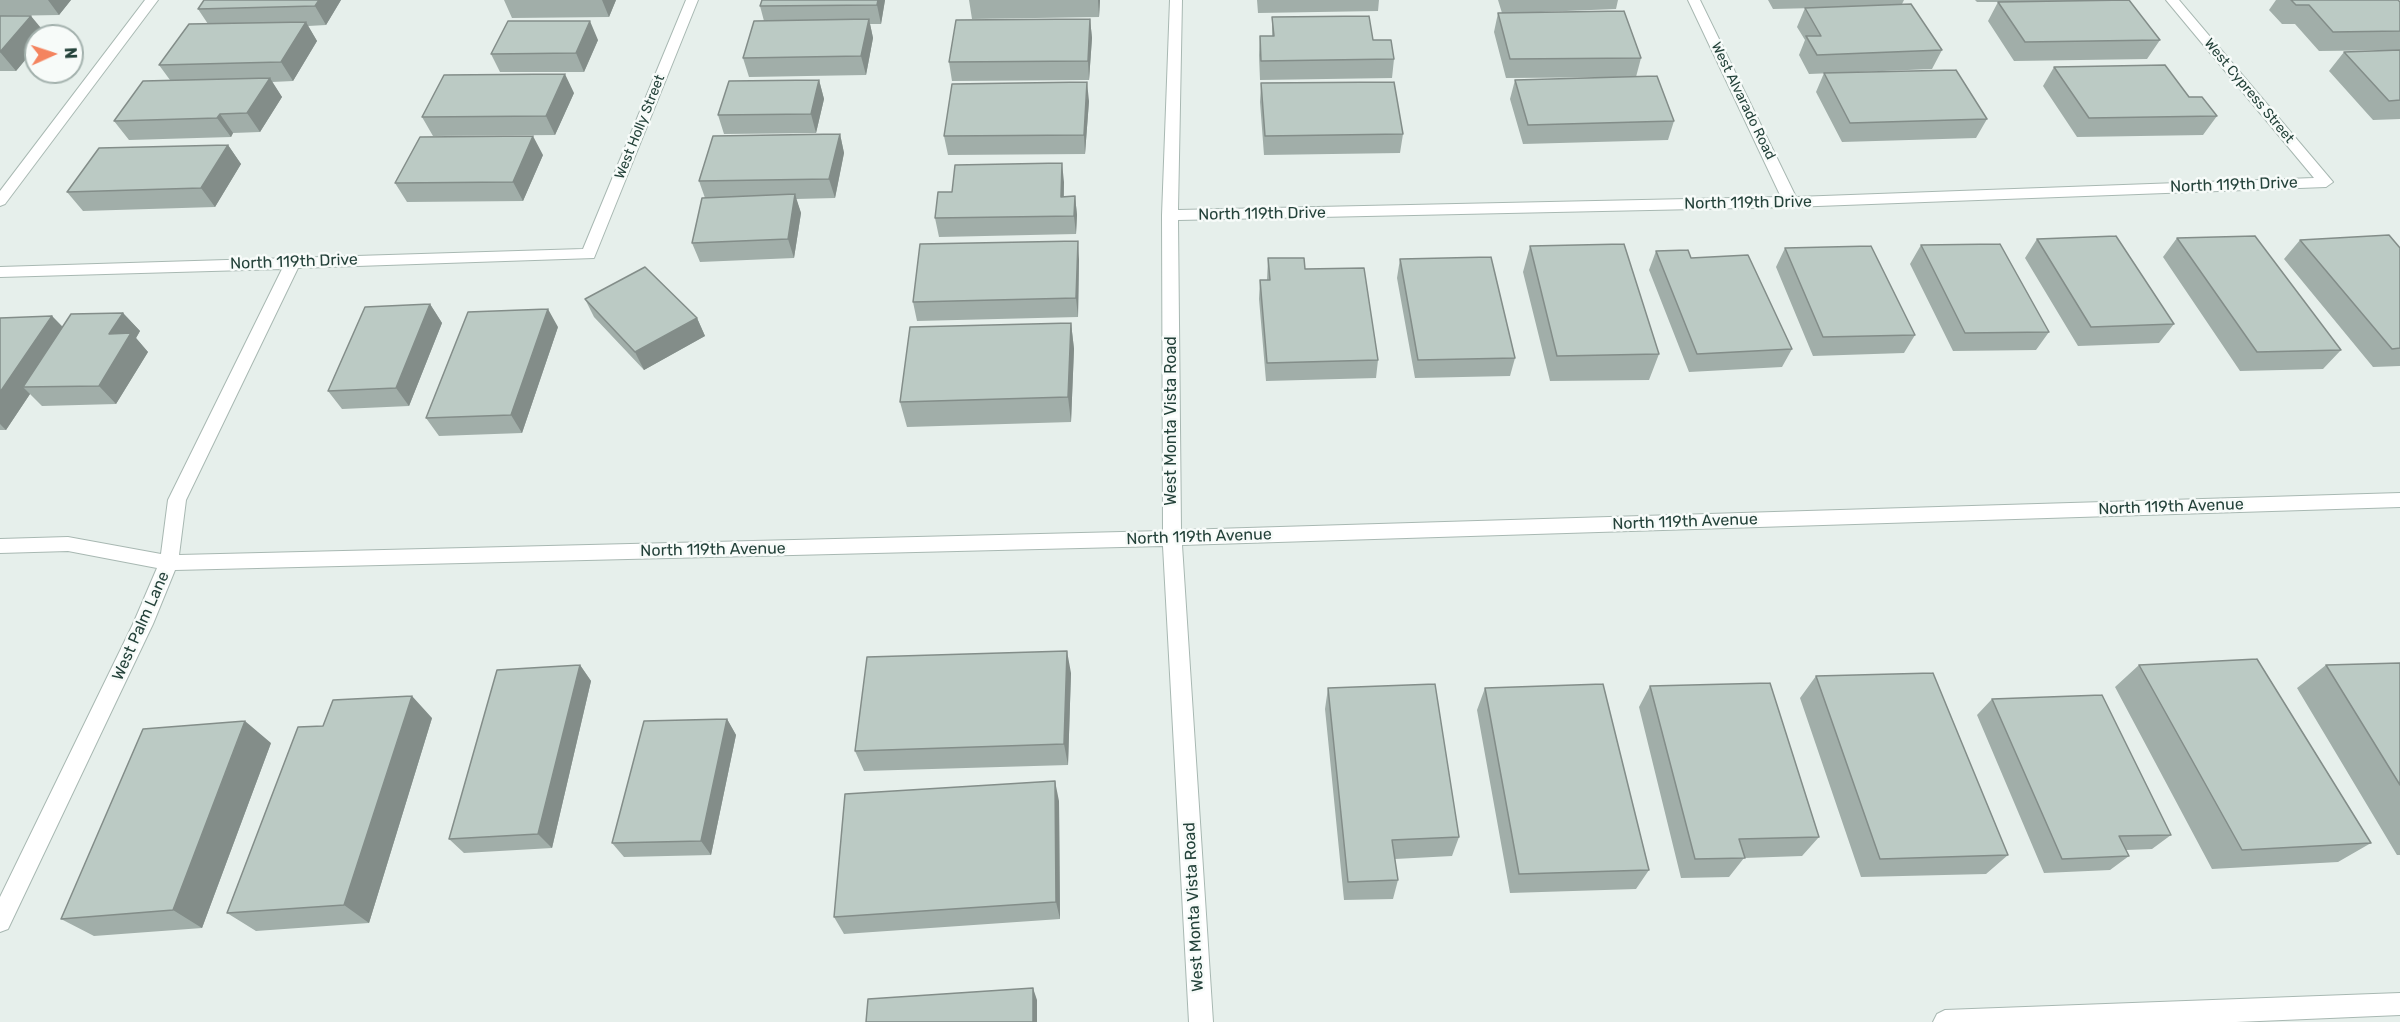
<!DOCTYPE html>
<style>
body{margin:0}
#map{position:relative;width:2400px;height:1022px;overflow:hidden;background:#e6efeb;font-family:Rubik,sans-serif}
canvas{display:block}
.north{position:absolute;left:24px;top:24px;width:60px;height:60px;box-sizing:border-box;background:#f7fbf9;border:2px solid #a3b1ad;border-radius:50%;rotate:87deg;font-size:16px;font-weight:700;line-height:24px;text-align:center;color:#24423a}
.north::after{content:'';display:block;margin:auto;width:21px;height:27px;background:#f4845f;clip-path:polygon(50% 0,100% 100%,50% 72%,0 100%)}
</style>
<div id="map">
<canvas width="2400" height="1022"></canvas>
<div class="north">N</div>
</div>
<script>
const c = document.querySelector('canvas').getContext('2d');
c.lineJoin = 'round';
const shape = rows => new Path2D(rows.map(r => 'M' + r).join(''));
function trace(path, color, width, dash) { c.strokeStyle = color; c.lineWidth = width; c.lineCap = dash ? 'butt' : 'round'; c.setLineDash(dash || []); c.stroke(path); }
function fillPath(path, color) { c.fillStyle = color; c.fill(path, 'evenodd'); }
function label(font, color, halo, rows, align = 'center') {
  c.font = font + ' Rubik,sans-serif'; c.lineWidth = 5; c.setLineDash([]); c.textBaseline = 'middle'; c.strokeStyle = halo; c.fillStyle = color; for (const [text, x, y, turn = 0] of rows) {
    c.save(); c.translate(x, y); c.rotate((+turn || 0) * Math.PI / 180); c.textAlign = isNaN(turn) ? turn : align; if (halo) c.strokeText(text, 0, 0); c.fillText(text, 0, 0); c.restore();
  }
}
const minor = shape([
 [145,0,158,0,5,204,0,206,0,191,145,0],
 [686,0,698,0,594,258,298,268,186,500,179,555,1163,531,1162,215,1170,0,1182,0,1178,210,1781,197,1688,0,1700,0,1796,197,2314,178,2166,0,2179,0,2333,182,2326,187,1791,207,1178,220,1181,530,2400,493,2400,507,1182,545,1213,1022,1189,1022,1163,546,175,570,153,624,8,929,0,932,0,897,133,624,157,568,68,551,0,553,0,539,68,537,161,554,168,500,282,269,0,277,0,267,583,249,686,0],
 [2400,993,2400,1015,2236,1022,1933,1022,1937,1014,1945,1010,2400,993]
]);
trace(minor, '#a8b8b2', 2);
fillPath(minor, '#fff');
fillPath(shape([
 [0,0,71,0,59,15,0,16],
 [204,0,341,0,326,25,308,26,317,41,293,81,272,82,282,97,260,132,233,133,231,137,129,140,114,121,170,80,159,65,208,24,198,9],
 [504,0,616,0,609,17,512,18],
 [762,0,885,0,881,24,870,24,873,38,866,75,749,77,743,58,764,21,760,6],
 [969,0,1100,0,1099,17,972,19],
 [1257,0,1379,0,1378,11,1258,13],
 [1498,0,1618,0,1616,9,1541,12,1641,58,1636,77,1506,78,1494,32,1498,13,1502,13],
 [1768,0,1904,0,1902,4,1942,50,1932,69,1809,74,1799,55,1805,40,1797,27,1805,8,1815,8,1773,9],
 [1975,0,2099,0,2098,1,2160,40,2147,59,2014,61,1988,21,1998,2,2037,2,1977,2],
 [2276,0,2398,0,2400,2,2400,50,2319,51,2295,24,2282,24,2269,10],
 [0,16,46,34,36,36,36,47,16,71,0,71],
 [1272,17,1373,40,1394,59,1392,78,1260,80,1259,55,1260,36,1272,36],
 [1090,19,1092,38,1089,80,952,81,949,62],
 [598,40,584,72,500,72,491,54],
 [2400,50,2400,119,2373,120,2329,71,2344,52],
 [2054,67,2189,97,2217,116,2203,135,2077,137,2043,86],
 [1824,73,1987,119,1976,138,1842,142,1816,92],
 [819,80,824,99,816,133,724,134,718,115],
 [1515,80,1674,121,1668,140,1523,144,1510,99],
 [1261,83,1403,134,1400,153,1264,155,1260,102],
 [574,93,555,135,433,136,422,117],
 [1089,101,1085,154,948,155,944,136],
 [840,134,844,153,835,198,796,199,801,213,794,258,700,262,692,243,705,198,699,181],
 [228,145,241,164,215,207,83,211,67,192],
 [543,155,523,201,407,202,395,183],
 [1064,182,1064,197,1075,196,1077,215,1076,234,939,237,935,218,952,192],
 [2177,238,2341,350,2323,369,2240,371,2163,257],
 [2037,239,2174,324,2159,343,2078,346,2025,258],
 [2300,240,2400,248,2400,366,2373,367,2284,259],
 [1921,245,2049,332,2036,350,1953,351,1910,264],
 [1530,246,1659,354,1649,380,1550,381,1523,272],
 [1785,248,1915,335,1904,353,1813,356,1776,267],
 [1656,251,1691,258,1792,349,1782,367,1689,372,1649,270],
 [1268,258,1305,269,1378,360,1376,378,1266,381,1259,299,1260,280,1267,280],
 [1079,259,1078,317,917,321,913,302],
 [1400,259,1515,358,1510,376,1415,378,1397,278],
 [585,299,697,318,705,336,644,370,594,317],
 [430,304,442,323,409,406,342,409,328,391],
 [123,313,140,331,136,338,148,352,116,404,42,406,30,394,6,430,0,430,0,318,52,316,63,327],
 [1071,323,1074,349,1071,422,907,427,900,402],
 [558,327,522,433,439,436,426,418],
 [2400,663,2400,855,2397,855,2297,688,2326,665],
 [580,665,591,681,552,848,464,853,449,839],
 [2139,665,2371,843,2338,862,2212,869,2115,687],
 [1071,673,1068,765,864,771,855,751],
 [1816,676,2008,855,1986,874,1861,877,1800,698],
 [1650,686,1819,837,1802,856,1744,858,1729,877,1681,878,1639,707],
 [1328,688,1459,837,1452,856,1395,859,1398,880,1393,899,1344,900,1325,709],
 [1485,688,1649,870,1636,889,1510,893,1477,710],
 [1992,699,2171,835,2152,849,2126,850,2129,856,2110,870,2044,873,1977,715],
 [432,718,369,923,256,931,227,913,323,726],
 [727,719,736,735,711,855,624,857,612,843],
 [271,743,202,928,94,936,61,919],
 [1059,801,1060,919,844,934,834,917]
]), '#a1aea9');
fillPath(shape([
 [48,0,71,0,59,15],
 [319,0,341,0,326,25,315,6],
 [602,0,616,0,609,17],
 [878,0,885,0,881,24,877,5],
 [1098,0,1100,0,1099,17],
 [31,16,46,34,45,36,36,36,36,47,16,71,0,52],
 [869,19,873,38,866,75,861,56],
 [1090,19,1092,38,1089,80,1088,61],
 [590,21,598,40,584,72,576,53],
 [306,22,317,41,293,81,281,62],
 [565,74,574,93,555,135,546,116],
 [270,78,282,97,260,132,247,113],
 [819,80,824,99,816,133,811,114],
 [1087,82,1089,101,1085,154,1084,135],
 [220,114,233,133,231,137,217,118],
 [840,134,844,153,835,198,829,179],
 [533,136,543,155,523,201,513,182],
 [228,145,241,164,215,207,201,188],
 [1062,163,1064,182,1063,215,1061,197],
 [795,194,801,213,794,258,788,239],
 [1075,196,1077,215,1076,234,1074,216],
 [1078,241,1079,259,1078,317,1076,298],
 [430,304,442,323,409,406,396,388],
 [548,309,558,327,522,433,511,415],
 [123,313,140,331,136,338,148,352,116,404,99,386,109,334],
 [52,316,70,335,23,387,30,394,6,430,0,424,0,392],
 [697,318,705,336,644,370,635,352],
 [1071,323,1074,349,1071,422,1068,397],
 [1067,651,1071,673,1068,765,1064,744],
 [580,665,591,681,552,848,538,834],
 [412,696,432,718,369,923,344,905],
 [727,719,736,735,711,855,701,841],
 [245,721,271,743,202,928,173,910],
 [1055,781,1059,801,1060,919,1056,902],
 [1033,988,1037,1000,1037,1022,1033,1022]
]), '#838d89');
const building = shape([
 [204,0,319,0,315,6,198,9,204,0],
 [762,0,878,0,877,5,760,6,762,0],
 [2129,0,2160,40,2025,42,1998,2,2129,0],
 [2291,0,2398,0,2400,2,2400,31,2333,32,2309,5,2296,5,2291,0],
 [1911,4,1942,50,1817,55,1806,36,1821,36,1805,8,1911,4],
 [1624,11,1641,58,1510,59,1498,13,1624,11],
 [0,16,31,16,0,52,0,16],
 [1369,16,1373,40,1391,40,1394,59,1261,61,1260,36,1274,36,1272,17,1369,16],
 [869,19,861,56,743,58,754,21,869,19],
 [1090,19,1088,61,949,62,956,20,1090,19],
 [508,21,590,21,576,53,491,54,508,21],
 [306,22,281,62,159,65,189,24,306,22],
 [2400,50,2400,100,2389,101,2344,52,2400,50],
 [2165,65,2189,97,2202,97,2217,116,2089,118,2054,67,2165,65],
 [1956,70,1987,119,1850,123,1824,73,1956,70],
 [565,74,546,116,422,117,444,75,565,74],
 [1657,76,1674,121,1528,125,1515,80,1657,76],
 [270,78,247,113,220,114,217,118,114,121,143,81,270,78],
 [819,80,811,114,718,115,729,81,819,80],
 [1087,82,1084,135,944,136,952,84,1087,82],
 [1394,82,1403,134,1265,136,1261,83,1394,82],
 [840,134,829,179,699,181,713,136,840,134],
 [533,136,513,182,395,183,420,137,533,136],
 [228,145,201,188,67,192,99,148,228,145],
 [1062,163,1061,197,1075,196,1074,216,935,218,938,192,952,192,955,165,1062,163],
 [795,194,788,239,692,243,702,198,795,194],
 [2389,235,2400,248,2400,348,2392,349,2300,240,2389,235],
 [2116,236,2174,324,2091,327,2037,239,2116,236],
 [2255,236,2341,350,2257,352,2177,238,2255,236],
 [1078,241,1076,298,913,302,920,244,1078,241],
 [1624,244,1659,354,1557,356,1530,246,1624,244],
 [2000,244,2049,332,1965,333,1921,245,2000,244],
 [1871,246,1915,335,1823,337,1785,248,1871,246],
 [1688,250,1691,258,1748,255,1792,349,1697,354,1656,251,1688,250],
 [1491,257,1515,358,1418,360,1400,259,1491,257],
 [1268,258,1304,258,1305,269,1364,268,1378,360,1267,363,1260,280,1270,280,1268,258],
 [645,267,697,318,635,352,585,299,645,267],
 [430,304,396,388,328,391,365,307,430,304],
 [548,309,511,415,426,418,468,312,548,309],
 [123,313,109,334,131,333,99,386,23,387,71,314,123,313],
 [52,316,0,392,0,318,52,316],
 [1071,323,1068,397,900,402,910,327,1071,323],
 [1067,651,1064,744,855,751,867,657,1067,651],
 [2257,659,2371,843,2242,850,2139,665,2257,659],
 [2400,663,2400,785,2326,665,2400,663],
 [580,665,538,834,449,839,497,670,580,665],
 [1933,673,2008,855,1880,859,1816,676,1933,673],
 [1770,683,1819,837,1739,839,1745,858,1695,859,1650,686,1770,683],
 [1435,684,1459,837,1392,840,1398,880,1348,882,1328,688,1435,684],
 [1603,684,1649,870,1519,874,1485,688,1603,684],
 [2102,695,2171,835,2119,836,2129,856,2062,859,1992,699,2102,695],
 [412,696,344,905,227,913,298,727,323,726,333,700,412,696],
 [727,719,701,841,612,843,644,721,727,719],
 [245,721,173,910,61,919,143,729,245,721],
 [1055,781,1056,902,834,917,845,794,1055,781],
 [1033,988,1033,1022,866,1022,868,999,1033,988]
]);
fillPath(building, '#bbcac4');
trace(building, '#838d89', 1.5);
label('14px', '#24423a', '#f7fbf9', [
 ["West Cypress Street",2249,91,50],
 ["West Alvarado Road",1743,101,64],
 ["West Holly Street",640,127,-68]
]);
label('16px', '#24423a', '#f7fbf9', [
 ["North 119th Drive",2234,185,-2],
 ["North 119th Drive",1748,203,-1],
 ["North 119th Drive",1262,214,-1],
 ["North 119th Drive",294,262,-2],
 ["West Monta Vista Road",1171,421,-90],
 ["North 119th Avenue",2171,507,-2],
 ["North 119th Avenue",1685,522,-2],
 ["North 119th Avenue",1199,537,-2],
 ["North 119th Avenue",713,550,-1],
 ["West Palm Lane",141,626,-66],
 ["West Monta Vista Road",1194,907,-93]
]);
</script>
